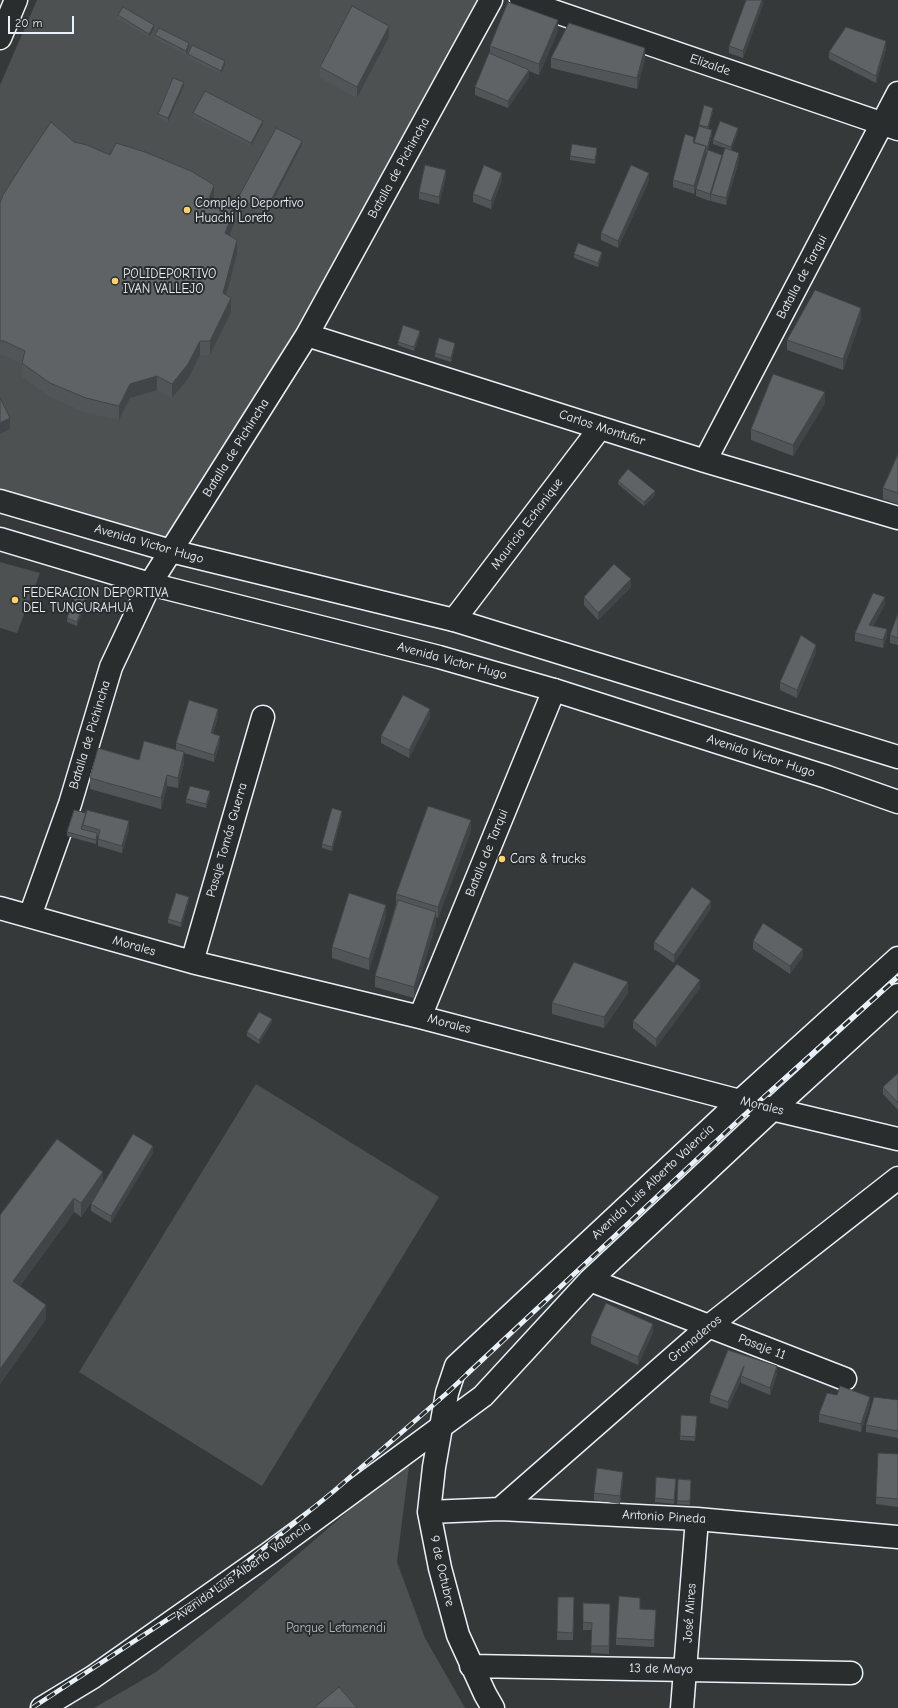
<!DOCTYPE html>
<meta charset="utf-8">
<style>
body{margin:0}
#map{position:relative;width:898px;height:1708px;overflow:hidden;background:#35393a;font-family:"Comic Neue",sans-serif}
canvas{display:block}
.scale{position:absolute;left:8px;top:16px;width:66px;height:18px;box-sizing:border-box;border:2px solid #e8f1f8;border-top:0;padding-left:5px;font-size:12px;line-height:14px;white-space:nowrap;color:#e8f1f8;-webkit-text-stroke:3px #2a2d2e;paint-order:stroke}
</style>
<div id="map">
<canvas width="898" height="1708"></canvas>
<div class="scale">20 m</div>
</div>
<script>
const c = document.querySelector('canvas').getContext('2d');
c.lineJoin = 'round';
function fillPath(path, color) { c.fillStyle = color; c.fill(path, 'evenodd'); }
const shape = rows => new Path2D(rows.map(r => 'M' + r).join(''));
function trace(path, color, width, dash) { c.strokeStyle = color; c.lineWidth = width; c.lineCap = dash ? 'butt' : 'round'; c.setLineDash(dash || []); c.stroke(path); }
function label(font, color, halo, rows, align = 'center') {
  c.font = font + ' "Comic Neue",sans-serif'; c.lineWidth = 4; c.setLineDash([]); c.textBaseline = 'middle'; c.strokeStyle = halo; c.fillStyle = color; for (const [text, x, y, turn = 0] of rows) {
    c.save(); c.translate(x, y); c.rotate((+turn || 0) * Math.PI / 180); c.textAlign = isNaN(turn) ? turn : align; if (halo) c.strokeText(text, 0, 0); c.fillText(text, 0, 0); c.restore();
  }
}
fillPath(shape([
 [37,0,488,0,171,551,0,501,0,85],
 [0,562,40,573,17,633,0,628],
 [256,1084,439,1197,262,1486,79,1372],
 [410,1458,397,1562,425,1638,465,1708,94,1708,156,1672,239,1605]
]), '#4d5152');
const minor = shape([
 [521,0,898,129],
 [307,335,705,461,898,518],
 [705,461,898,93],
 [454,620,600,428],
 [0,908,192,962,420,1017,755,1105,898,1139],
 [30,916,70,804,111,667,150,584,307,335,491,0],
 [192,962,263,717],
 [420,1017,554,690],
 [590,1280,845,1379],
 [500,1509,709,1326,898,1178],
 [429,1512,500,1509,697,1519,898,1537],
 [471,1666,851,1673],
 [42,1708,93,1677,268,1554,483,1396,590,1280,773,1109,898,995],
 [493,1708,485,1694,458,1635,440,1568,429,1512,434,1467,447,1393,456,1366,740,1101,898,958],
 [682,1708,697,1519]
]);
const primary = shape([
 [0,38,16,0],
 [0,501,171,551,454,620,898,757],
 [0,539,150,584,439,657,554,690,827,777,898,802]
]);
trace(minor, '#e8f1f8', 25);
trace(primary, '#e8f1f8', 25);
trace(minor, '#2a2d2e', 22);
trace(primary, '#2a2d2e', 22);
const rail = shape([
 [32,1708,211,1591,334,1491,447,1393,755,1105,898,977]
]);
trace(rail, '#e8f1f8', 4.5);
trace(rail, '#2a2d2e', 3, [9]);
fillPath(shape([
 [763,0,763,4,743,58,729,53,729,46],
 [118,15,154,29,149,37,118,19],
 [558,31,539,75,529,71,529,77,508,108,475,95,475,87,490,54,490,46],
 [155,35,189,47,186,55,155,39],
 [389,37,357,98,320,78,320,67],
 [886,49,876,83,829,59,829,52],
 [188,54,225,65,221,74,188,58],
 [551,58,645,59,637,89,551,68],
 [184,86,168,122,158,117,158,114],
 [713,111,708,129,712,134,708,150,722,158,725,148,713,144,713,140,738,131,731,150,739,160,726,205,711,201,711,198,710,201,696,196,696,189,707,153,706,152,694,194,673,187,673,180,694,143,699,127,699,125],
 [193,113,263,124,251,146,193,117],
 [74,142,214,199,213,201,234,224,230,236,237,254,226,295,231,312,210,355,200,355,188,379,172,398,157,390,130,398,119,420,86,413,50,397,22,377,22,364,4,355,0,355,0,203],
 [302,145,265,216,238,201,238,198],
 [597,152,595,164,570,160,570,156],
 [446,177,439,204,419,199,419,192],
 [502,180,491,209,473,202,473,194],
 [649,181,618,248,601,240,601,233],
 [574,254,602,256,598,267,574,258],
 [861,319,843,370,787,350,787,340],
 [420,335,414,351,398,345,398,342],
 [455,346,451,362,435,357,435,353],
 [825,403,793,456,751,440,751,429],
 [898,454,898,504,883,499,883,488],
 [618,481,655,495,644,506,618,484],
 [631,587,598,620,584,605,584,597],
 [87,598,77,626,67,622,67,618],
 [885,604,873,626,887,636,883,648,855,641,855,633],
 [898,613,898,645,890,643,890,635],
 [816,652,797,698,780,690,780,682],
 [218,717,213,733,220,743,214,762,184,753,184,763,178,788,167,786,161,809,90,789,90,778,176,750,176,743],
 [430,717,409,758,381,743,381,736],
 [210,795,206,808,186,803,186,799],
 [74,810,129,829,122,853,98,846,98,837,97,836,96,844,67,836,67,832],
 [342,815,332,851,322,848,322,844],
 [471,831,438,918,436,917,436,923,414,998,375,987,375,976,396,904,396,894],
 [189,900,181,927,168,923,168,919],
 [711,908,674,963,654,949,654,942],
 [386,916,369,970,332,958,332,947],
 [753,941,803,956,790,974,753,949],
 [700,988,656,1047,633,1028,633,1021],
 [628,993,604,1028,552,1014,552,1003],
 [272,1022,259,1044,247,1036,247,1032],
 [898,1073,898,1110,883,1094,883,1087],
 [153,1153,111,1223,91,1211,91,1204,92,1201,81,1217,74,1212,20,1286,46,1319,0,1384,0,1215,103,1183],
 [653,1332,638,1365,591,1344,591,1336],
 [728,1350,777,1374,770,1395,741,1383,741,1380,728,1409,710,1403,710,1395],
 [898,1400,898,1438,866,1432,866,1425],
 [870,1404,861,1432,819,1422,819,1414],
 [697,1420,695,1441,680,1440,680,1436],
 [898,1454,898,1507,876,1504,876,1497],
 [623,1479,620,1504,594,1500,594,1493],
 [678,1479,691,1480,690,1505,677,1504],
 [676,1482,674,1504,655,1502,655,1498],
 [558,1597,574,1605,573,1640,557,1640],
 [610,1604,609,1654,591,1653,592,1630,583,1630,583,1622],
 [656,1618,654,1647,616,1645,616,1638]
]), '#525557');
fillPath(shape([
 [762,0,763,0,763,4,743,58,743,51],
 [558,20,558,31,539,75,539,64],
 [154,25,154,29,149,37,149,34],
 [389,26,389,37,357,98,357,87],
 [886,41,886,49,876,83,876,76],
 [189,43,189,47,186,55,186,51],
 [645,48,645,59,637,89,637,78],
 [225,61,225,65,221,74,221,71],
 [529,70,529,77,508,108,508,101],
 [184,82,184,86,168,122,168,118],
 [713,108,713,111,708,131,708,127],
 [263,121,263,124,251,146,251,143],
 [738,128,738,131,731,151,731,147],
 [712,130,712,134,707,153,707,149],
 [302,141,302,145,265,216,265,212],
 [706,146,706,154,694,194,694,186],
 [739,153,739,160,726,205,726,198],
 [722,155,722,162,711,194,711,198,710,201,710,194],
 [446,170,446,177,439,204,439,197],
 [502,173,502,180,491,209,491,201],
 [649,173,649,181,618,248,618,241],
 [214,185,214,199,209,213,209,199],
 [234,210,234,224,225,247,225,233],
 [237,240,237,254,223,307,223,293],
 [602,252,602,256,598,267,598,263],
 [231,298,231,312,210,355,210,341],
 [861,308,861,319,843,370,843,359],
 [420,331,420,335,414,351,414,347],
 [200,341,200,355,188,379,172,398,172,384],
 [455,343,455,346,451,362,451,358],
 [157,376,157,390,130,398,119,420,119,406,130,384],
 [825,392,825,403,793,456,793,445],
 [10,418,10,429,0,434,0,423],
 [655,491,655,495,644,506,644,502],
 [631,579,631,587,598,620,598,613],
 [87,594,87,598,77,626,77,622],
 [885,597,885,604,869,632,869,625],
 [887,629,887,636,883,648,883,640],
 [816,645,816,652,797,698,797,690],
 [218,709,218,717,211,740,211,733],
 [430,709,430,717,409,758,409,750],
 [220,736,220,743,214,762,214,755],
 [184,752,184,763,178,788,178,778],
 [167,775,167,786,161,809,161,798],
 [210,791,210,795,206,808,206,804],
 [342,811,342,815,332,851,332,847],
 [471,820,471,831,438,918,438,907],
 [129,821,129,829,122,853,122,846],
 [189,897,189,900,181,927,181,923],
 [711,901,711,908,674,963,674,955],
 [386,905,386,916,369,970,369,959],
 [436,912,436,923,414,998,414,987],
 [803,949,803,956,790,974,790,966],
 [700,980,700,988,656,1047,656,1039],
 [628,982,628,993,604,1028,604,1017],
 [272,1019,272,1022,259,1044,259,1040],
 [153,1146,153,1153,111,1223,111,1216],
 [103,1172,103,1186,81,1217,81,1203],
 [74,1198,74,1212,13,1296,13,1281],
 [46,1305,46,1319,0,1384,0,1369],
 [653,1324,653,1332,638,1365,638,1357],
 [744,1366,741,1376,741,1380,728,1409,728,1402],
 [777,1366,777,1374,770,1395,770,1388],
 [870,1397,870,1404,861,1432,861,1424],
 [623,1472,623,1479,620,1504,620,1496],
 [656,1610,656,1618,654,1647,654,1640]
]), '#424547');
const building = shape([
 [746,0,762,0,743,51,729,46,746,0],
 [508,2,558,20,539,64,490,46,508,2],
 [352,6,389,26,357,87,320,67,352,6],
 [123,7,154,25,149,34,118,15,123,7],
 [569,23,645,48,637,78,551,58,569,23],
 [846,27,886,41,876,76,829,52,846,27],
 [159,28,189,43,186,51,155,35,159,28],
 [192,45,225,61,221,71,188,54,192,45],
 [489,53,529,70,508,101,475,87,489,53],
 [173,78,184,82,168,118,158,114,173,78],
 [205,91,263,121,251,143,193,113,205,91],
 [704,105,713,108,708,127,699,125,704,105],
 [720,121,738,128,731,147,713,140,720,121],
 [51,122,74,142,87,145,110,155,116,143,145,152,191,171,214,185,209,199,234,210,225,233,237,240,223,293,231,298,210,341,200,341,188,364,172,384,157,376,130,384,119,406,86,398,50,383,22,363,25,351,4,341,0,341,0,203,3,195,22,165,51,122],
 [699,126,712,130,707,149,706,149,706,146,694,143,699,126],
 [276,128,302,141,265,212,238,198,276,128],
 [685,134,694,137,693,142,706,146,694,186,673,180,685,134],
 [572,144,597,148,595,160,570,156,572,144],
 [725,148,739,153,726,198,711,194,725,148],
 [708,150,722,155,710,194,696,189,708,150],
 [425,165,446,170,439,197,419,192,425,165],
 [484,165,502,173,491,201,473,194,484,165],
 [631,165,649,173,618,241,601,233,631,165],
 [578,243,602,252,598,263,574,254,578,243],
 [815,290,861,308,843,359,787,340,815,290],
 [403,325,420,331,414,347,398,342,403,325],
 [439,338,455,343,451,358,435,353,439,338],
 [773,374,825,392,793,445,751,429,773,374],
 [0,398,10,418,0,423,0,398],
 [898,454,898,493,883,488,898,454],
 [628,469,655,491,644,502,618,481,628,469],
 [614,564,631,579,598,613,584,597,614,564],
 [77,590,87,594,77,622,67,618,77,590],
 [873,593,885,597,869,625,887,629,883,640,855,633,873,593],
 [898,613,898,638,890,635,898,613],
 [801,635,816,645,797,690,780,682,801,635],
 [403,695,430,709,409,750,381,736,403,695],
 [189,700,218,709,211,733,220,736,214,755,176,743,189,700],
 [144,741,184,752,178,778,167,775,161,798,90,778,98,748,139,760,144,741],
 [190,786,210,791,206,804,186,799,190,786],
 [428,806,471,820,438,907,396,894,428,806],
 [332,808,342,811,332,847,322,844,332,808],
 [74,810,86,813,81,829,97,833,96,840,67,832,74,810],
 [87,810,129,821,122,846,98,839,100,830,83,825,87,810],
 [692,887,711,901,674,955,654,942,692,887],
 [176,893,189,897,181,923,168,919,176,893],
 [349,893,386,905,369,959,332,947,349,893],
 [398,900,436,912,414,987,375,976,398,900],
 [763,923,803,949,790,966,753,941,763,923],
 [574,962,628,982,604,1017,552,1003,574,962],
 [677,964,700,980,656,1039,633,1021,677,964],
 [259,1012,272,1019,259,1040,247,1032,259,1012],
 [898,1073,898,1103,883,1087,898,1073],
 [133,1134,153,1146,111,1216,91,1204,133,1134],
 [57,1139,103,1172,81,1203,74,1198,13,1281,46,1305,0,1369,0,1215,57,1139],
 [606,1303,653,1324,638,1357,591,1336,606,1303],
 [728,1350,777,1366,770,1388,741,1376,744,1366,728,1402,710,1395,728,1350],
 [840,1386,870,1397,861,1424,819,1414,827,1393,837,1395,840,1386],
 [874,1397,898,1400,898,1431,866,1425,874,1397],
 [681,1415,697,1416,695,1437,680,1436,681,1415],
 [878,1453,898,1454,898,1499,876,1497,878,1453],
 [597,1468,623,1472,620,1496,594,1493,597,1468],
 [656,1477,676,1479,674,1500,655,1498,656,1477],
 [678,1479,691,1480,690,1501,677,1501,678,1479],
 [619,1596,640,1598,640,1609,656,1610,654,1640,616,1638,619,1596],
 [558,1597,574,1597,573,1633,557,1632,558,1597],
 [583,1603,610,1604,609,1646,591,1646,592,1623,583,1622,583,1603],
 [339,1687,357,1708,314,1708,339,1687]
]);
fillPath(building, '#5f6365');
trace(building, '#424547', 1);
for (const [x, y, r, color] of [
 [187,210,4,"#ffd166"],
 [115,281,4,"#ffd166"],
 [15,600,4,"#ffd166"],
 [502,859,4,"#ffd166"]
]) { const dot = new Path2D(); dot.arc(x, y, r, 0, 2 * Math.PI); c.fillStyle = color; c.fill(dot); trace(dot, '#2a2d2e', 1.5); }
label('13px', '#e8f1f8', '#2a2d2e', [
 ["Elizalde",710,65,19],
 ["Batalla de Pichincha",399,168,-61],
 ["Batalla de Tarqui",802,277,-62],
 ["Carlos Montufar",602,428,18],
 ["Batalla de Pichincha",236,448,-58],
 ["Mauricio Echanique",527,524,-53],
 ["Avenida Victor Hugo",149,544,16],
 ["Avenida Victor Hugo",452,661,15],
 ["Batalla de Pichincha",90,735,-73],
 ["Avenida Victor Hugo",761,756,18],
 ["Pasaje Tomás Guerra",227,840,-74],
 ["Batalla de Tarqui",487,853,-68],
 ["Morales",134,946,16],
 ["Morales",449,1024,15],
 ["Morales",762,1106,14],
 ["Avenida Luis Alberto Valencia",653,1182,-43],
 ["Granaderos",695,1339,-40],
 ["Pasaje 11",762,1347,21],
 ["Antonio Pineda",664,1517,3],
 ["Avenida Luis Alberto Valencia",243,1571,-35],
 ["9 de Octubre",442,1571,77],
 ["José Mires",690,1613,-86],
 ["13 de Mayo",661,1669,1]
]);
label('13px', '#e8f1f8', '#2a2d2e', [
 ["Complejo Deportivo",195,203],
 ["Huachi Loreto",195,218],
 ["POLIDEPORTIVO",123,274],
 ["IVAN VALLEJO",123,289],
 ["FEDERACION DEPORTIVA",23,593],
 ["DEL TUNGURAHUA",23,608],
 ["Cars & trucks",510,859]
], 'left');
label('13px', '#b2b9be', '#2a2d2e', [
 ["Parque Letamendi",336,1628]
]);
</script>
